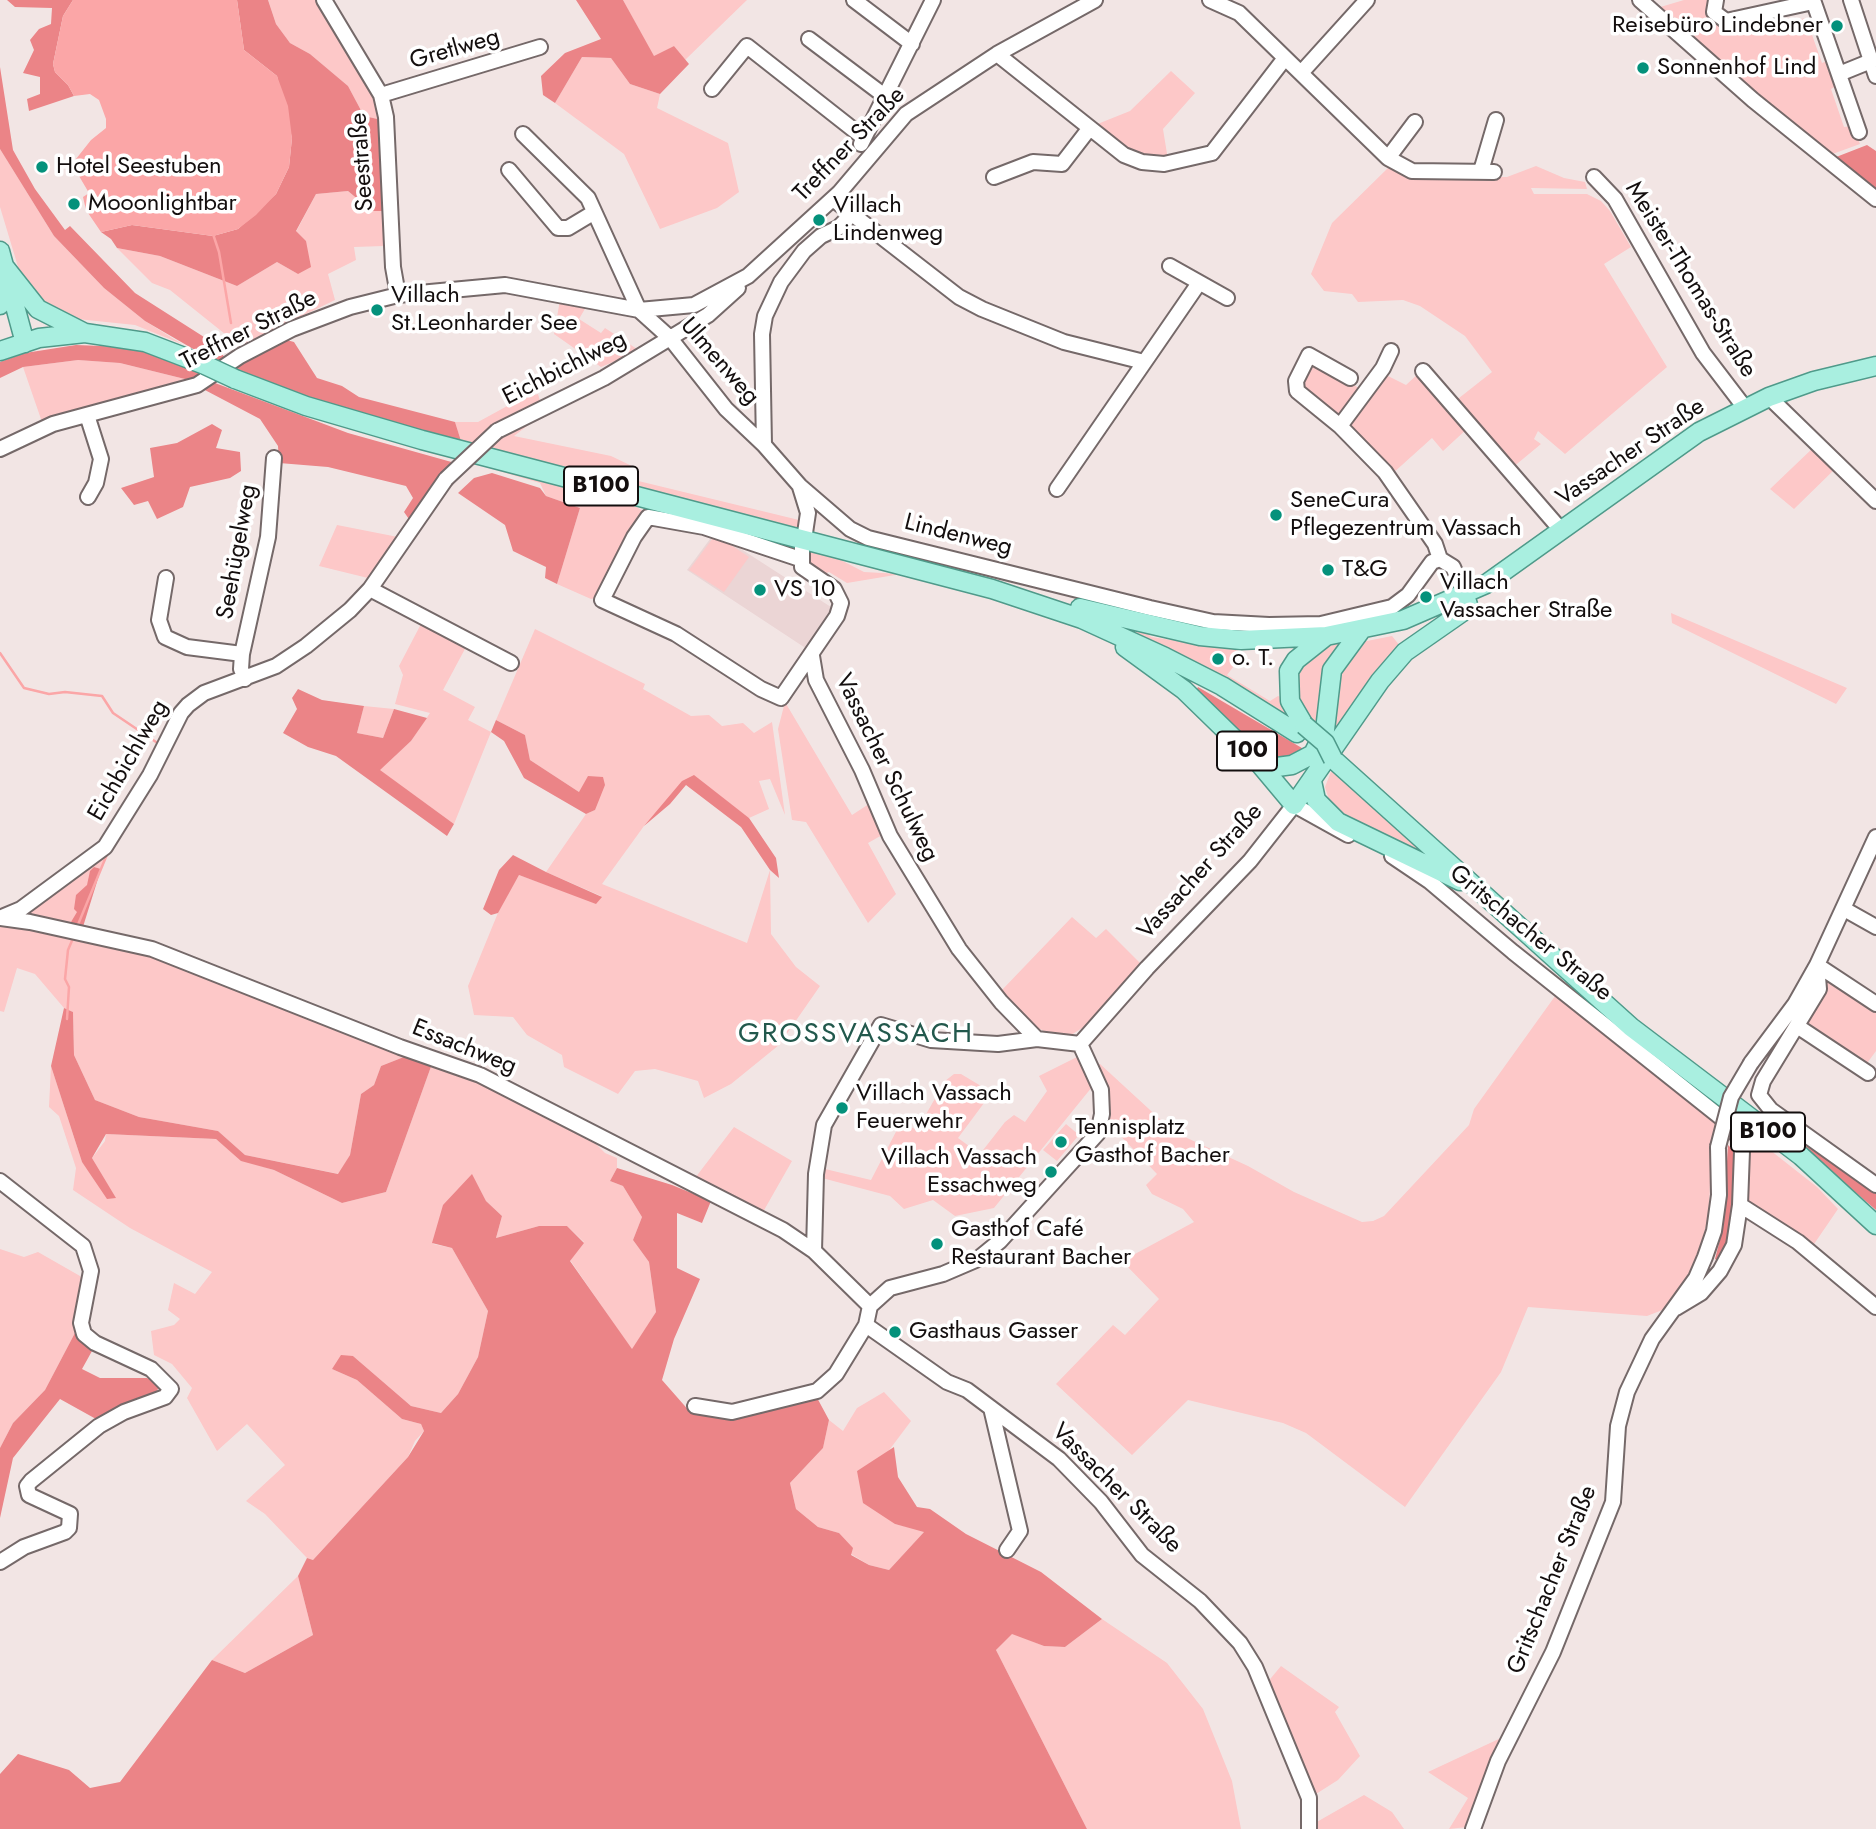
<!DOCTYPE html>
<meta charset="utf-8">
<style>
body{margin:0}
canvas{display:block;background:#f2e5e4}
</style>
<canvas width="1876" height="1829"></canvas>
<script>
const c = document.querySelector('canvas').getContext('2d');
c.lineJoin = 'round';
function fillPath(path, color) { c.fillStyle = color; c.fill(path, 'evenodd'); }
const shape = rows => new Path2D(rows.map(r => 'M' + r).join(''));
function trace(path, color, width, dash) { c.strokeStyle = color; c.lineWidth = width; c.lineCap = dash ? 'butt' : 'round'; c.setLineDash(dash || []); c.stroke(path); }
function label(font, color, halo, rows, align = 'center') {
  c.font = font + ' Jost,sans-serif'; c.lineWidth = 7; c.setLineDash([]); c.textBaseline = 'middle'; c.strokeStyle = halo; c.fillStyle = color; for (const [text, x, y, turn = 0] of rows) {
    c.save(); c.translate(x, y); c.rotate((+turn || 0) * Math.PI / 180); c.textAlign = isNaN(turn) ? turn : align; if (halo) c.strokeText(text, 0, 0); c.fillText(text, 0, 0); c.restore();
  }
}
fillPath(shape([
 [713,535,727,540,834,609,810,651,687,570]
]), '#ebd5d5');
fillPath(shape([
 [268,0,320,0,376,93,382,120,364,116,348,86,310,54,290,43,276,24],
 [623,0,747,0,685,60,674,46,654,57],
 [1684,0,1710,0,1732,25,1733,33,1806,18,1822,63,1827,61,1836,86,1831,89,1844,127,1853,126,1860,144,1827,156,1657,8],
 [582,57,611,58,630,84,660,94,657,108,728,143,739,192,717,208,660,229,624,154,555,103],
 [1171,71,1195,93,1163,129,1168,160,1135,156,1095,125,1130,111],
 [0,149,54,236,104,288,145,321,182,344,135,325,58,317,22,280,0,207],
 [1390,166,1423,177,1507,177,1536,166,1564,178,1585,182,1587,189,1531,188,1534,194,1587,194,1601,201,1610,211,1631,247,1604,264,1667,367,1565,454,1538,431,1534,439,1541,444,1512,468,1454,402,1492,372,1465,336,1420,306,1403,300,1358,302,1352,294,1324,291,1311,274,1332,223],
 [348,191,372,211,383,211,384,246,354,247,356,260,328,274,335,300,240,346,170,290,152,283,117,248,160,256,237,286,277,262,298,274,296,232,316,194],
 [560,300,586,307,579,319,601,333,605,328,640,351,601,367,554,334],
 [78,360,120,363,193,381,42,422,23,367],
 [1318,364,1364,391,1340,416,1301,385,1309,367],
 [1420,372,1468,428,1443,451,1432,438,1392,474,1350,427,1350,419,1382,373,1406,385],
 [538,394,540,401,505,419,472,444,461,441,455,422,478,422,520,399],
 [529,419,531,423,514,436,611,456,634,467,626,478,799,520,800,530,530,458,486,449],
 [1815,446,1837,467,1794,509,1770,489],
 [505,469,632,504,644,512,596,598,591,599,557,584,580,508,546,496,540,483,499,471],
 [337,525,403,538,372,579,319,566],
 [713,538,728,543,749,557,724,592,689,570],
 [806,547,831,555,864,572,901,574,847,583,829,572,824,574,809,566],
 [1671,613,1847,688,1836,704,1672,623],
 [421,624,466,647,443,690,475,707,468,720,491,732,454,824,379,770,411,741,430,713,395,704,403,675,399,666],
 [1124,627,1145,630,1151,637,1239,650,1240,658,1227,675,1270,701,1278,696,1283,698,1288,717,1124,630],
 [535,629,645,684,643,689,691,716,709,715,722,726,743,723,754,733,772,722,785,815,770,779,759,781,769,809,749,818,693,776,644,826,602,884,747,943,770,870,771,934,796,967,820,986,779,1045,731,1084,704,1098,698,1081,655,1069,635,1071,618,1094,564,1067,562,1055,527,1035,513,1017,474,1015,468,986,502,903,519,875,596,903,601,896,546,872,586,814,595,810,579,792,530,760,525,735,496,720],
 [1392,636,1400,646,1333,742,1331,723,1335,675,1362,642],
 [1345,641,1320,731,1298,711,1296,671,1308,654],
 [785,702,852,815,872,802,884,834,868,843,896,894,868,923,806,822,792,820,778,729],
 [364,706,394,709,383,738,357,733],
 [1332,769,1451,872,1332,809,1325,787],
 [103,855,106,855,101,869,94,867,77,912,76,930,11,916],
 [1072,917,1096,938,1106,929,1141,964,1087,1025,1071,1035,1050,1034,1032,1025,1001,991],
 [0,923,136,948,409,1055,381,1066,374,1085,361,1094,350,1155,339,1174,245,1155,218,1131,139,1117,95,1100,74,1055,73,1012,64,1008,35,974,17,968,4,1012,0,1011],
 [1824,978,1876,1008,1876,1051,1865,1066,1805,1028,1806,1014],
 [1558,992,1717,1120,1711,1151,1709,1214,1699,1254,1683,1285,1665,1309,1647,1316,1528,1307,1501,1372,1405,1507,1306,1433,1283,1423,1188,1400,1132,1455,1056,1384,1113,1325,1125,1335,1159,1299,1122,1261,1194,1222,1183,1209,1152,1194,1146,1185,1157,1174,1111,1126,1107,1126,1094,1064,1100,1064,1174,1132,1248,1166,1294,1192,1362,1222,1373,1221,1384,1216,1469,1125,1474,1109],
 [1077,1057,1092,1087,994,1208,955,1216,933,1200,904,1209,890,1196,822,1178,821,1168,871,1180,901,1122,917,1130,945,1081,954,1074,961,1074,981,1086,978,1095,987,1099,958,1138,980,1154,1005,1122,1014,1115,1025,1122,1047,1091,1039,1076],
 [433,1061,580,1128,605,1153,617,1158,617,1168,610,1181,623,1186,642,1217,633,1240,649,1262,656,1312,632,1350,570,1260,584,1242,567,1226,539,1226,496,1238,502,1216,486,1201,472,1175,433,1244,452,1248,488,1311,478,1357,458,1394,441,1413,411,1406,353,1356,332,1369,357,1380,402,1419,421,1424,424,1431,415,1441,408,1457,313,1560,307,1558,265,1514,246,1501,285,1465,247,1424,217,1451,187,1398,192,1388,172,1364,154,1355,151,1331,174,1325,180,1319,168,1310,174,1283,195,1294,212,1272,130,1228,73,1190,76,1168,59,1116,49,1107,51,1066,82,1162,115,1197,92,1158,105,1141,106,1134,216,1139,241,1160,274,1170,342,1203,386,1192],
 [1066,1124,1079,1135,1057,1161,1043,1150],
 [734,1127,792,1161,763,1212,715,1188,692,1182],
 [1747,1132,1817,1187,1838,1209,1812,1247,1745,1202],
 [0,1249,24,1257,38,1252,80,1276,84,1283,76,1331,45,1390,13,1423,0,1448],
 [884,1392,911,1421,887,1453,857,1471,895,1524,925,1531,889,1570,869,1565,851,1554,839,1533,818,1527,796,1509,790,1483,823,1448,829,1420,843,1431,857,1408],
 [298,1576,313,1635,245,1673,212,1660],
 [1102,1619,1167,1663,1203,1709,1232,1781,1241,1829,1087,1829,996,1650,1012,1633,1044,1646,1065,1647],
 [1281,1666,1339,1707,1335,1712,1360,1756,1338,1780,1316,1794,1310,1793,1266,1684],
 [1503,1737,1467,1827,1449,1829,1468,1798,1428,1772],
 [1364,1795,1392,1812,1404,1829,1314,1829,1315,1823]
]), '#fdc8c8');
fillPath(shape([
 [7,0,73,0,63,16,53,64,55,72,68,85,74,96,29,111,27,99,40,94,40,77,23,73,34,50,30,40,39,29,51,24,52,8,15,7],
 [237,0,268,0,276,24,290,43,310,54,348,86,364,116,382,120,383,211,372,211,348,191,316,194,296,231,306,241,311,267,298,274,277,262,237,286,160,256,117,248,111,239,101,232,132,225,213,236,238,229,276,194,289,167,292,138,277,76,244,50],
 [576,0,623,0,654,56,674,46,689,64,660,94,630,84,611,58,582,57,555,103,543,95,541,76,565,53,601,39],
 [0,67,13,150,35,189,65,230,70,226,135,293,215,344,225,358,219,364,145,321,104,288,54,236,0,149],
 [1867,145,1876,151,1876,193,1831,159],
 [283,339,294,342,317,378,342,386,359,397,455,422,461,441,302,398,232,369],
 [76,345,126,347,158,355,200,372,193,381,120,363,78,360,23,367,0,378,0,362,25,353],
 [215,383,348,433,455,463,411,522,404,512,413,498,406,486,328,467,279,463,278,446,260,419,203,389],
 [212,424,222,430,216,448,240,452,241,471,230,478,190,487,183,507,157,519,148,501,134,505,121,488,154,477,150,448,177,443],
 [492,473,540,488,546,496,580,508,557,584,545,578,546,567,513,551,505,525,458,493,474,478],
 [1198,687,1307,751,1294,760,1273,760,1257,752,1195,692],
 [298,689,322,700,364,706,357,733,383,738,394,709,427,718,411,741,380,770,454,824,447,836,336,756,308,747,283,733,297,709,292,698],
 [496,720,525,735,530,760,579,792,588,776,603,777,605,785,595,810,586,814,524,778,504,741,491,732],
 [694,775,749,818,776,858,779,878,770,870,741,827,686,785,670,804,644,826,682,781],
 [513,855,546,872,602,897,596,904,519,875,498,913,491,915,483,909,499,870],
 [94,867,101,869,82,930,76,930,71,922,77,912,74,909,76,895,87,885,90,871],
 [64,1008,73,1012,74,1055,95,1100,139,1117,218,1131,245,1155,338,1174,350,1155,361,1094,374,1085,381,1066,409,1055,433,1061,386,1192,342,1203,274,1170,241,1161,216,1139,106,1134,92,1158,116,1198,107,1199,82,1162,51,1066],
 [1773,1116,1876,1189,1876,1210,1770,1119],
 [1728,1145,1736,1153,1731,1235,1718,1261,1715,1259,1723,1228],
 [617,1168,672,1185,711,1201,702,1223,677,1213,677,1268,700,1279,674,1339,662,1380,691,1413,726,1417,815,1394,829,1420,823,1448,790,1483,796,1509,818,1527,839,1533,853,1548,851,1555,869,1565,889,1570,924,1532,895,1524,863,1503,857,1471,894,1447,898,1477,917,1507,930,1509,966,1534,1041,1572,1102,1619,1065,1647,1044,1646,1012,1634,996,1650,1087,1829,0,1829,0,1774,18,1754,69,1770,90,1788,120,1782,212,1660,245,1673,313,1635,298,1576,307,1558,313,1560,408,1457,424,1431,421,1424,402,1419,357,1380,332,1369,341,1355,353,1356,411,1406,441,1413,458,1394,478,1357,488,1311,452,1248,432,1243,443,1205,472,1174,486,1201,502,1216,496,1238,539,1226,567,1226,584,1243,570,1261,632,1349,656,1312,649,1262,633,1240,642,1217,623,1186,610,1181],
 [76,1331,82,1343,92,1351,82,1369,100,1378,147,1378,160,1386,156,1392,119,1406,96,1419,60,1399,13,1458,0,1518,0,1448,13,1423,45,1390]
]), '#eb8487');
fillPath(shape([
 [73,0,237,0,244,50,277,76,288,106,292,138,289,167,276,194,256,215,238,229,213,236,132,225,101,232,86,210,83,197,89,193,79,176,76,159,91,140,106,128,106,119,99,100,90,94,74,96,68,85,55,72,53,64,63,16]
]), '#fba6a7');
trace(shape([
 [213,234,219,252,231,323],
 [0,653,24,688,49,694,65,692,102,696,113,713,156,742],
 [77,927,108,852],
 [67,1019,69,987,65,979,68,950,74,936]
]), '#fba6a7', 2.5);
const minor = shape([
 [324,0,381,95,386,117,393,267,398,295],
 [854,0,912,44],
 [1210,0,1239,13,1388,158,1412,171,1494,172],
 [1640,0,1753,100,1876,199],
 [1716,0,1714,12,1726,21,1813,2],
 [1813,0,1859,132],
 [1851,0,1876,76],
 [809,39,886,97],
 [997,54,1124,155,1142,162,1164,164,1212,153,1285,58],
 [1301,73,1367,0],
 [1839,74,1871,61],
 [712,89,747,46,864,138],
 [381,95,540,47],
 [523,134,588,198,639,310,670,338,726,409,764,445],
 [861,144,933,0],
 [1388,158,1415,122],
 [509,170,558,228,568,228,593,213],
 [1481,171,1496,120],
 [994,177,1033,162,1062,164,1089,129],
 [1594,177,1615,199,1703,353,1745,408],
 [833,199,852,214,838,228,821,236,804,251,781,282,765,316,762,334,764,445,800,486,850,529,868,538,1150,608,1213,622,1269,625,1321,624,1392,607,1408,595,1432,562,1440,559],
 [852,214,959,297,982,309,1064,342,1144,362],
 [1170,266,1227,298],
 [1423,371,1561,530],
 [1350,378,1309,355,1296,381,1297,391,1340,426,1385,472,1435,544,1440,559,1453,567,1465,595],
 [1769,397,1876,501],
 [87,415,101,459,96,483,88,497],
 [1340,426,1383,368,1391,351],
 [497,431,604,378,708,315,738,288],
 [0,449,53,424,197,385,240,356,292,329,350,307,398,295,505,285,639,310,694,305,748,276,839,193,906,114,997,54,1095,0],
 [800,487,808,513,805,533],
 [1057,489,1199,283],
 [800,559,704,527,648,517,634,537,602,600,676,634,761,689,781,698,837,616,841,603,834,589,802,567,802,545],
 [166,578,159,620,165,637,187,647,242,654],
 [370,589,511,663],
 [812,656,816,680,862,770,890,836,959,949,1001,1002,1037,1039],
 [245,679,241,669,242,654,268,537,274,458],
 [1392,856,1429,881,1513,952,1729,1124,1738,1137,1742,1151,1740,1205,1734,1245,1720,1271,1701,1293,1676,1308],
 [1844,909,1876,927],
 [2,917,21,909,105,847,150,775,181,713,188,705,204,693,276,666,306,646,350,610,370,589,446,479],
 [0,918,30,922,152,949,400,1047,480,1075,783,1230,814,1251,870,1306],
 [1817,965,1819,989,1763,1081,1759,1095,1771,1110,1876,1185],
 [1817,965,1876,1004],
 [1797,1026,1868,1073],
 [1751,1063,1795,1004,1817,965,1876,837],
 [0,1181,83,1246,91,1271,81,1323,84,1334,95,1343,151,1369,171,1389,165,1397,124,1412,99,1426,31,1481,27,1486,29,1495,70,1514,69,1528,65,1532,24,1547,0,1562],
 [1740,1205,1798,1242,1876,1307],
 [814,1251,816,1174,824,1125,881,1025,931,1040,998,1044,1037,1039,1080,1044],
 [695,1406,732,1412,817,1391,836,1374,866,1325],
 [991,1408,1020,1531,1007,1550],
 [1309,1829,1309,1798,1255,1667,1240,1643,1200,1601,1142,1555,1101,1502,1059,1459,967,1390,947,1382,866,1325,870,1306,890,1288,943,1274,978,1259,1000,1241,1098,1133,1102,1114,1101,1090,1080,1044,1147,968,1250,861,1294,805,1348,835],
 [1473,1829,1498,1761,1553,1652,1613,1502,1618,1426,1627,1392,1652,1339,1696,1278,1705,1257,1714,1231,1719,1195,1718,1147]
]);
const major = shape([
 [0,251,25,343],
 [4,266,38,309,85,333],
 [0,294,0,305],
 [0,351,39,338,85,333,145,342,205,365],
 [235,379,306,406,422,440,992,589,1082,619,1165,657,1222,686,1297,733],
 [1080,608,1200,636,1241,640,1326,636,1403,620,1486,584,1699,432,1769,397,1814,381,1876,366],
 [1125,647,1184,690,1258,762,1277,767,1292,765,1313,754,1325,730,1332,670,1362,629],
 [1304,725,1290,701,1289,671,1296,660,1325,637],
 [1333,759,1631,1027,1801,1156,1876,1225],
 [1258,762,1294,805,1380,681,1405,652,1461,613,1468,605,1465,595],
 [1312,781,1316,800,1338,822,1460,881]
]);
trace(minor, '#756969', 18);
trace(major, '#4f9a8a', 21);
trace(minor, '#fff', 14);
trace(major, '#a9efe0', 18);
const minorBridge = shape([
 [446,479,497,431],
 [1718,1147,1731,1097,1751,1063]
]);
const majorBridge = shape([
 [205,365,235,379],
 [1304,725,1325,743,1333,759]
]);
trace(minorBridge, '#756969', 18, []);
trace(majorBridge, '#4f9a8a', 21, []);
trace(minorBridge, '#fff', 14);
trace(majorBridge, '#a9efe0', 18);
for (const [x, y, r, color] of [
 [1837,26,7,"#04917b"],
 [1643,68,7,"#04917b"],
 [42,167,7,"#04917b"],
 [74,204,7,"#04917b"],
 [819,220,7,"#04917b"],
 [377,310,7,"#04917b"],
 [1276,515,7,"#04917b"],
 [1328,570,7,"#04917b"],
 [760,590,7,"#04917b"],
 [1426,597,7,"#04917b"],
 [1218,659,7,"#04917b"],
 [842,1108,7,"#04917b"],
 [1061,1142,7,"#04917b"],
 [1051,1172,7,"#04917b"],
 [937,1244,7,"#04917b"],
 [895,1332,7,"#04917b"]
]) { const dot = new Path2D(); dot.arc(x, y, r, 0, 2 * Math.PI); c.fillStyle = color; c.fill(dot); trace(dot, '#fff', 2.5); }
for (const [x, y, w] of [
 [601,486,74],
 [1247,751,60],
 [1768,1132,74]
]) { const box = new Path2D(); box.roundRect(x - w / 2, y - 19.5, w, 39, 5); c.fillStyle = '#fff'; c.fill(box); trace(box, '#130e0e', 2); }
label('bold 23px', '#130e0e', null, [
 ["B100",601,486],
 ["100",1247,751],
 ["B100",1768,1132]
]);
label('24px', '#130e0e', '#fff', [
 ["Reisebüro Lindebner",1823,26,"right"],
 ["Sonnenhof Lind",1657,68],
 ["Hotel Seestuben",56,167],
 ["Mooonlightbar",88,204],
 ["Villach",833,206],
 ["Lindenweg",833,234],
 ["Villach",391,296],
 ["St.Leonharder See",391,324],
 ["SeneCura",1290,501],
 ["Pflegezentrum Vassach",1290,529],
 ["T&G",1342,570],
 ["Villach",1440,583],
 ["Vassacher Straße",1440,611],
 ["VS 10",774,590],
 ["o. T.",1232,659],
 ["Villach Vassach",856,1094],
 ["Feuerwehr",856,1122],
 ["Tennisplatz",1075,1128],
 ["Gasthof Bacher",1075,1156],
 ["Villach Vassach",1037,1158,"right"],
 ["Essachweg",1037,1186,"right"],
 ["Gasthof Café",951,1230],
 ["Restaurant Bacher",951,1258],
 ["Gasthaus Gasser",909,1332]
], 'left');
label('24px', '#130e0e', '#fff', [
 ["Gretlweg",455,50,-16],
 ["Treffner Straße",850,145,-46],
 ["Seestraße",363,162,-94],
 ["Meister-Thomas-Straße",1690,280,58],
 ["Treffner Straße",249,331,-27],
 ["Ulmenweg",719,362,49],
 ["Eichbichlweg",565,369,-27],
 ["Vassacher Straße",1631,453,-34],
 ["Lindenweg",958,536,14],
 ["Seehügelweg",238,552,-80],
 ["Eichbichlweg",129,761,-60],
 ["Vassacher Schulweg",886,768,64],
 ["Vassacher Straße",1201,872,-48],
 ["Gritschacher Straße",1530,934,39],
 ["Essachweg",464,1048,22],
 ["Vassacher Straße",1116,1489,45],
 ["Gritschacher Straße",1553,1580,-68]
]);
c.letterSpacing = '2px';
label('28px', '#22584c', '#fff', [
 ["GROSSVASSACH",856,1035]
]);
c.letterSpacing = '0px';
</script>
